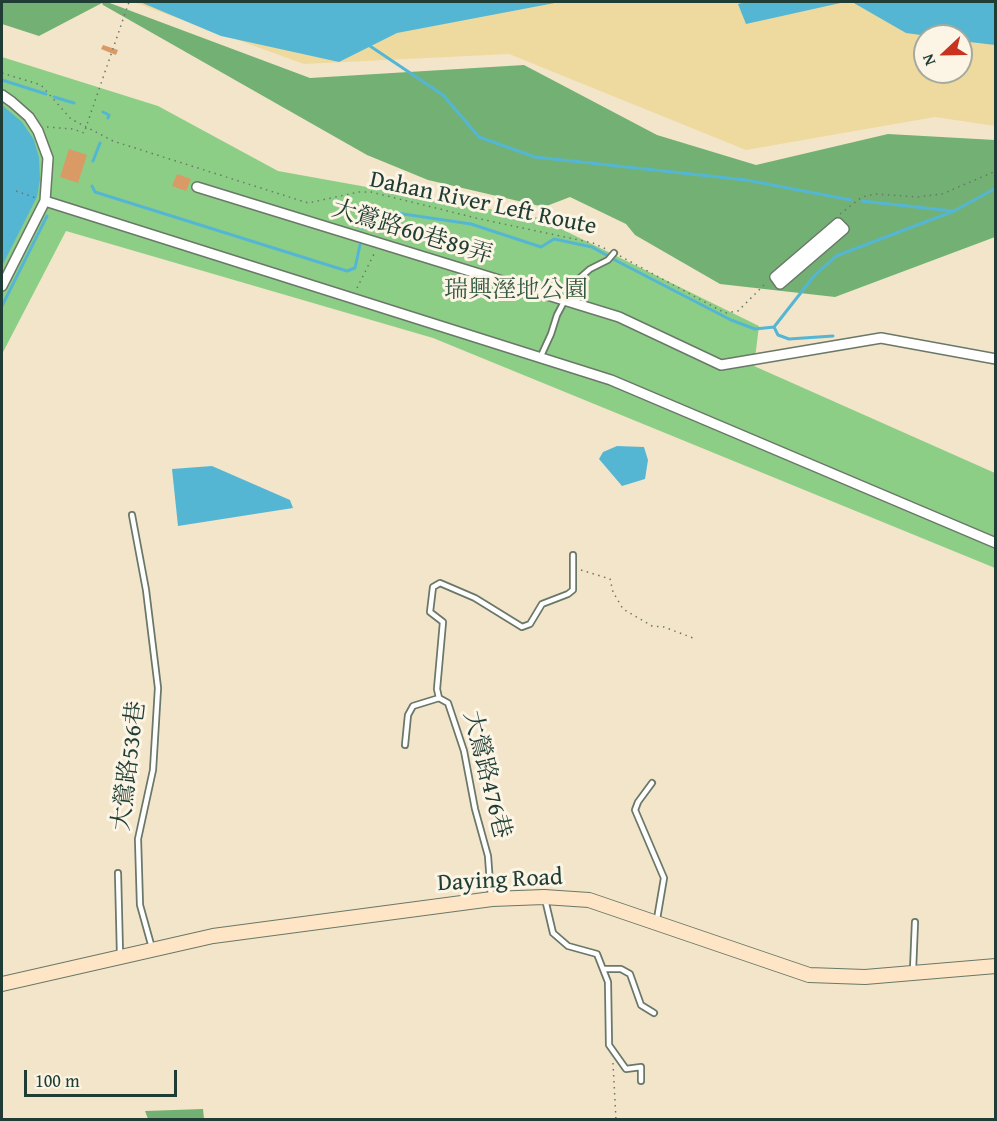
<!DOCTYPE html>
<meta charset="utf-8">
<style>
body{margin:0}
#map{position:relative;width:997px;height:1121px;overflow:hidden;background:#f3e5ca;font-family:"Gentium Book Plus",serif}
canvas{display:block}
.frame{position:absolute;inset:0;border:3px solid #1f3d34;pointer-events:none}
.north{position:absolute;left:913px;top:24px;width:60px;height:60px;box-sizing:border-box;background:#fcf5e5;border:2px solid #a4ab9e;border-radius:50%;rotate:248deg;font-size:16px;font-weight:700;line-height:24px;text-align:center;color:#1f3d34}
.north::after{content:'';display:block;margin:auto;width:21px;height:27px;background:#c8321e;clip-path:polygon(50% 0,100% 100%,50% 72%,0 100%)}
.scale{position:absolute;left:24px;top:1070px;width:153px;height:27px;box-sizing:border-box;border:3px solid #1f3d34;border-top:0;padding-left:8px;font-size:18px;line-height:21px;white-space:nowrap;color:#1f3d34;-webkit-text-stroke:4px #fcf5e5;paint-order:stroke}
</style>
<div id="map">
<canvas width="997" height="1121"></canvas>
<div class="frame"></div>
<div class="north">N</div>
<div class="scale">100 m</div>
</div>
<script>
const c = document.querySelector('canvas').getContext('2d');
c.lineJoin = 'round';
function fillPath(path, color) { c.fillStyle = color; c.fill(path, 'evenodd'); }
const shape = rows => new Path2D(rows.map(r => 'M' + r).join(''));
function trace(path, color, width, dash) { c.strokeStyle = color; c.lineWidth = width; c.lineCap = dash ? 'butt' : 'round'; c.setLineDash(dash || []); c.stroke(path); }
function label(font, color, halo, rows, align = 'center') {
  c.font = font + ' "Gentium Book Plus","Noto Serif TC",serif'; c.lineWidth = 6; c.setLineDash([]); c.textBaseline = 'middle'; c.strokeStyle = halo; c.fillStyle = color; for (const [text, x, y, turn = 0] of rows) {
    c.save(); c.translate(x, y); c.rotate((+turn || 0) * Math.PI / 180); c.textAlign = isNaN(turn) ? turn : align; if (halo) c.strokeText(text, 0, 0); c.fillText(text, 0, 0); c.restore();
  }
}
fillPath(shape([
 [2,57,158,106,278,171,539,218,759,326,754,366,995,473,995,568,433,338,66,231,2,354]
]), '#8dce86');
fillPath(shape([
 [2,2,107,2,310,78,524,65,657,135,756,165,888,134,995,140,995,237,835,297,720,284,635,235,626,224,570,197,544,207,428,180,367,155,103,5,102,3,39,36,2,24],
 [203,1109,204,1119,148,1119,145,1111]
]), '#72b173');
fillPath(shape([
 [133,2,995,2,995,126,935,117,746,150,509,54,304,64],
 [925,36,961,36,961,72,925,72]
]), '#eeda9e');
fillPath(shape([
 [140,2,560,2,397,33,339,62,221,36],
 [745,2,845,2,746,24,738,4],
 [852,2,995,2,995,45,961,41,961,36,928,36,906,33],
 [2,105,22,122,34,140,39,158,40,179,37,197,2,266],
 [617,446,644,447,648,460,645,479,622,486,599,459,603,452],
 [212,466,290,500,293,508,178,526,172,469]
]), '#55b6d4');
trace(shape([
 [367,44,443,95,479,137,535,157,746,180,851,200],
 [2,80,46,94],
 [54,97,74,103],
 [103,112,109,115,108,118],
 [93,161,100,143],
 [92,186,95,192,347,271,355,268,360,245],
 [862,201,952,211],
 [362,228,366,211,376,210,471,224,541,247,554,239,592,247,608,256],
 [613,259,731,320,755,329,774,327,814,276,836,256,954,211,996,188],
 [2,306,47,216],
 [774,327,778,335,789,339,833,336]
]), '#55b6d4', 3);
fillPath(shape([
 [103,45,118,50,116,55,101,49],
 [69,149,87,155,78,183,60,177],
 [177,174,191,179,186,191,172,186]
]), '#d99a65');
const lane = shape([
 [540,358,551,334,557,315,574,283,590,269,608,260,614,253],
 [132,515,146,590,158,688,153,770,138,839,140,905,152,948],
 [405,745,408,715,413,706,439,698],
 [652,783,638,802,635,810,664,878,657,919],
 [118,873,120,954],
 [491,897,488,856,475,809,464,751,448,703,439,698,437,689,443,622,430,612,433,587,440,583,475,598,522,627,530,624,542,604,568,594,573,590,573,555],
 [545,899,553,933,568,946,597,954,608,982,609,1045,626,1069,641,1067,641,1081],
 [603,969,621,969,630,974,641,1005,654,1013],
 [913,970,915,922]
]);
const street = shape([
 [2,95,12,102,29,117,38,131,48,158,45,201,2,286],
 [197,187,619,317,721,365,881,338,996,359],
 [45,201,611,380,996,543],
 [838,223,844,229,780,284,775,277,838,223]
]);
const secondary = shape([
 [2,984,213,936,492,899,544,897,589,900,809,975,865,977,996,966]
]);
trace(lane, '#697868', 8);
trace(street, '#697868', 12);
trace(secondary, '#697868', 16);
trace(shape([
 [2,73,41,85,71,119,113,141,308,203,359,192,371,192,476,218,593,243,608,250],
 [47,127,73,129,84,133,129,2],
 [16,191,36,198],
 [840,214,862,197,875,194,918,197,942,194,996,171],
 [620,256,725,313,738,311,766,283],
 [357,288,375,252],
 [581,570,610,579,613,592,623,609,652,626,664,627,693,638],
 [613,1063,616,1120]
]), '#697868', 1.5, [1.5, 4.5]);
trace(lane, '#fff', 4.5);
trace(street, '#fff', 9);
trace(secondary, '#fde5c5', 14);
label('24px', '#1f3d34', '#fcf5e5', [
 ["Dahan River Left Route",483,204,12],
 ["大鶯路60巷89弄",412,233,17],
 ["大鶯路536巷",130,766,-83],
 ["大鶯路476巷",486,775,76],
 ["Daying Road",500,881,-3]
]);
label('24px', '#355a44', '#fcf5e5', [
 ["瑞興溼地公園",516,291]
]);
</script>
